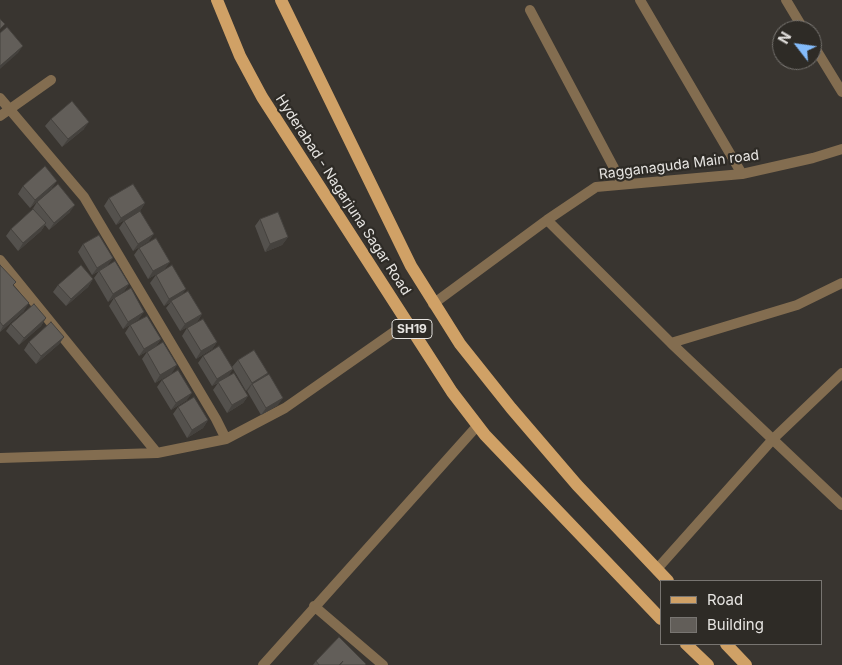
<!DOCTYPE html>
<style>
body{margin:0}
#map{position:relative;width:842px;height:665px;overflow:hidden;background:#393530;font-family:Inter,sans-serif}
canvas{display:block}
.legend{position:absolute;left:660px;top:580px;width:162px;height:65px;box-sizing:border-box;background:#2e2b26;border:1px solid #787571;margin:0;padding:6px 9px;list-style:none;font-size:15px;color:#e6e4e1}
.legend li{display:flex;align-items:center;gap:10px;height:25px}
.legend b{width:25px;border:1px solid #787571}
.north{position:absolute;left:772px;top:20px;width:50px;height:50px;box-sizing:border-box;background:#2e2b26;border:1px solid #787571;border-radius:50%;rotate:300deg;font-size:14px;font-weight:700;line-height:20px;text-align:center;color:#e6e4e1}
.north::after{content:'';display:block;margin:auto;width:18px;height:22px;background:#84bcfb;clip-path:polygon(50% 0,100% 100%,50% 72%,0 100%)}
</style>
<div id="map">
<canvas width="842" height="665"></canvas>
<ul class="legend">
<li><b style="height:6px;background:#d0a166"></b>Road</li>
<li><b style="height:14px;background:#625e59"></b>Building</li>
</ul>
<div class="north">N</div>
</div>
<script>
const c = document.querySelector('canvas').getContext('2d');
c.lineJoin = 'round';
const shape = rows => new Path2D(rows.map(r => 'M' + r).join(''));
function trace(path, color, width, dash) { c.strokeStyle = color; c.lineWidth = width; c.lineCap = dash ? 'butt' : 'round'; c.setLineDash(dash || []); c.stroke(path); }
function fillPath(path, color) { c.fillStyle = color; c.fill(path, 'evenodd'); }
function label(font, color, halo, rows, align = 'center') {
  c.font = font + ' Inter,sans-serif'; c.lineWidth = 4.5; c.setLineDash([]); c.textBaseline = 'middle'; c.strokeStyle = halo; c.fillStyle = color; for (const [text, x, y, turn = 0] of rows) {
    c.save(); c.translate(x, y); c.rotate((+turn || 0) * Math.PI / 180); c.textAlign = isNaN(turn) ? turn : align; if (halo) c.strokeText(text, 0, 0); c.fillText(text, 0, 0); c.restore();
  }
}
trace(shape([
 [640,0,742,174],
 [786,0,804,30],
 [530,10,622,183],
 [812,43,842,92],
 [0,98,84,197,216,419,226,439],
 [0,116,51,80],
 [547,220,671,343,842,505],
 [0,260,157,453],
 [433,304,547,220,596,187,742,174,813,158,842,149],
 [671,343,797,305,842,283],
 [0,458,157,453,226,439,285,408,408,322],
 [657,569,773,439,842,373],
 [314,606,383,665],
 [263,665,478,425]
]), '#836d50', 10);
trace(shape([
 [217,0,240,56,262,97,452,392,485,435,661,619],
 [281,0,411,266,460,344,511,408,577,485,668,581],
 [686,644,708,665],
 [726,644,746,665]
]), '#d0a166', 12);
fillPath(shape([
 [51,119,84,129,62,147,45,126],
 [23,186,52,188,30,208,18,194],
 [109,198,145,203,140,211,116,225,104,206],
 [37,202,70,212,49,230,45,225,41,231,18,251,6,236,11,229,32,210],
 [260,219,288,237,282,245,265,252,255,226],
 [124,221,149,241,133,251,119,228],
 [83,244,108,265,129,284,124,291,108,302,94,278,99,271,92,275,78,252],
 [139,248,165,269,148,279,134,255],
 [0,265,13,286,24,311,0,332],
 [156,275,181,295,202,314,197,322,180,331,166,308,171,302,164,306,150,283],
 [93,279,88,287,66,306,53,292,58,285],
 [114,298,139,319,123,329,109,306],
 [46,318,41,326,19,345,6,331,11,324],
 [130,325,161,339,156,346,139,356,125,333],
 [187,328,217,342,212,349,196,359,182,336],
 [64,337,59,344,36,364,24,350,29,342],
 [147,352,172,373,155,383,142,359],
 [203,356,228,376,248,396,243,403,227,413,213,390,218,383,212,386,198,363],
 [238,360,268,373,266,376,278,405,261,415,247,391,249,389,246,391,232,367],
 [162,380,187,400,171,410,157,387],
 [178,407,208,420,203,428,187,438,173,414],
 [316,661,365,665,313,665]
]), '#54514d');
fillPath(shape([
 [23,46,18,53,0,69,0,66],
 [89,122,84,129,62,147,68,139],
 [57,181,52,188,30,208,35,200],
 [145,203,140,211,116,225,121,218],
 [75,205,70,212,49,230,54,223],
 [46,223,41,231,18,251,23,243],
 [154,234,149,241,133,251,138,244],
 [288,237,282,245,265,252,270,244],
 [113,258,108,265,92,275,97,268],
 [170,262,165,269,148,279,153,271],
 [93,279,88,287,66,306,71,299],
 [129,284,124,291,108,302,113,294],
 [186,289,181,296,164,306,169,299],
 [29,303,24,311,0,332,3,326],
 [144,312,139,319,123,329,128,322],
 [202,314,197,322,180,331,185,324],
 [46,318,41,326,19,345,24,338],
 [64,337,59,344,36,364,41,356],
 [161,339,156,346,139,356,144,349],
 [217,342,212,349,196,359,201,351],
 [177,365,172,373,155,383,160,375],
 [233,369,228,377,212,386,217,379],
 [268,373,263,381,252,384,249,389,246,391,252,383],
 [192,393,187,400,171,410,176,403],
 [248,396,243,403,227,413,232,405],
 [283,398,278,405,261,415,266,408],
 [208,420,203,428,187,438,192,430]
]), '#45423e');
const building = shape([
 [0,19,5,24,0,29,0,19],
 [7,27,23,46,0,66,0,33,7,27],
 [72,101,89,122,68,139,51,119,72,101],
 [45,166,57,181,35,200,23,186,45,166],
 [58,184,75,205,54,223,37,202,58,184],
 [133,184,145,203,121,218,109,198,133,184],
 [33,209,46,223,23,243,11,229,33,209],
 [140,211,154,234,138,244,124,221,140,211],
 [278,212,288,237,270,244,260,219,278,212],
 [99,235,113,258,97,268,83,244,99,235],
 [156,238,170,262,153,271,139,248,156,238],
 [115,261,129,284,113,294,99,271,115,261],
 [0,265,16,282,13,285,29,303,3,326,0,322,0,265],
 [81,265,93,279,71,299,58,285,81,265],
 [172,265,186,289,169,299,156,275,172,265],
 [131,288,144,312,128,322,114,298,131,288],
 [188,291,202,314,185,324,171,301,188,291],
 [34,304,46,318,24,338,11,324,34,304],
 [147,316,161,339,144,349,130,325,147,316],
 [203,319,217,342,201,351,187,328,203,319],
 [51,322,64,337,41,356,29,342,51,322],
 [163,342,177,365,160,375,147,352,163,342],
 [219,346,233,369,217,379,203,356,219,346],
 [254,350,268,373,252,383,238,360,254,350],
 [178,370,192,393,176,403,162,380,178,370],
 [234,373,248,396,232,405,218,382,234,373],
 [269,374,283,398,266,408,252,384,269,374],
 [194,397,208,420,192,430,178,407,194,397],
 [339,637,366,664,365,665,340,665,343,661,339,665,319,665,316,661,339,637]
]);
fillPath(building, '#625e59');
trace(building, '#45423e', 1);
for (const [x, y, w] of [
 [412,329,40]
]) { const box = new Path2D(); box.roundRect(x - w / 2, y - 9.5, w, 19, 4); c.fillStyle = '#2e2b26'; c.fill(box); trace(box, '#e6e4e1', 1); }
label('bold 12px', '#e6e4e1', null, [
 ["SH19",412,329]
]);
label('14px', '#e6e4e1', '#2e2b26', [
 ["Ragganaguda Main road",679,165,-7],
 ["Hyderabad - Nagarjuna Sagar Road",343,195,57]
]);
</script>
